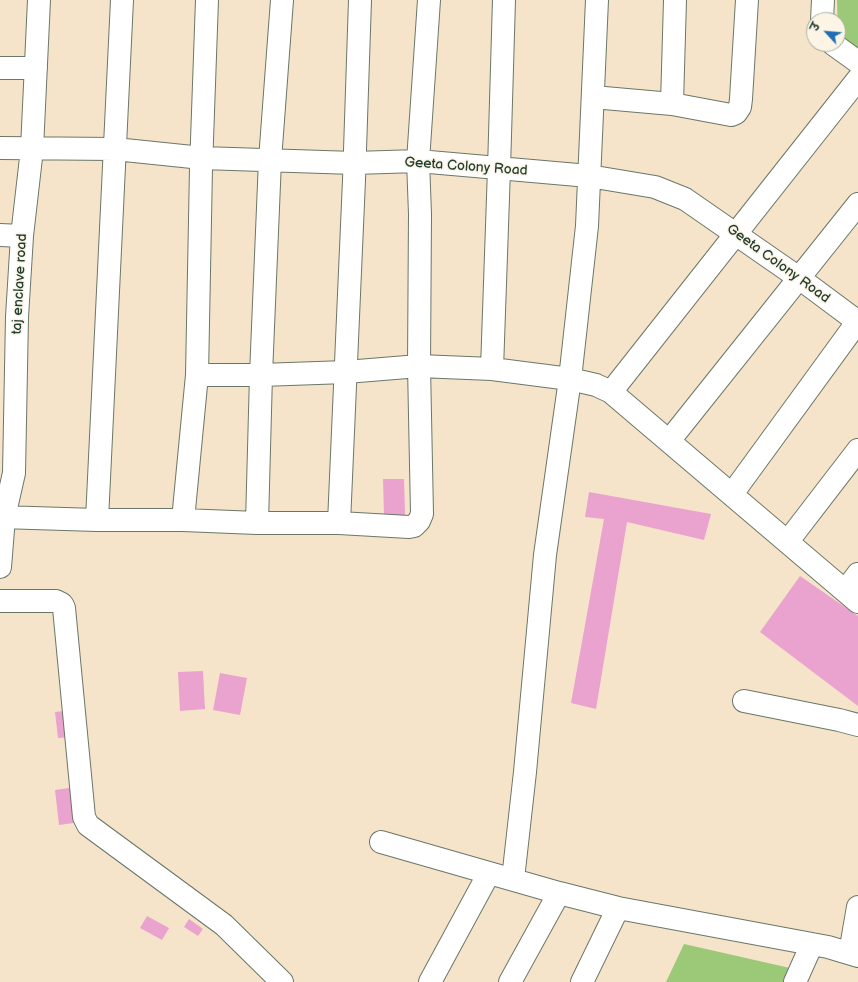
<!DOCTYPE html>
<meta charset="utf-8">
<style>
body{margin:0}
#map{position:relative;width:858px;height:982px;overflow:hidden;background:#f5e4c9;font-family:"Balsamiq Sans","Playpen Sans Deva",sans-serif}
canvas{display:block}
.north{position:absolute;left:806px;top:12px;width:40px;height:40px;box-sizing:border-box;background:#fcf5e5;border:1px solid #a4ab9e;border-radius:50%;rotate:296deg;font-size:11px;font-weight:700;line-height:16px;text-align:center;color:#1f3d34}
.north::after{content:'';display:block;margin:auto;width:14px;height:18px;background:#1f6fb2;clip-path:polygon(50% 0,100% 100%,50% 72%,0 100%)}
</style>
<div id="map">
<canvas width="858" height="982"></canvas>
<div class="north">उ</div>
</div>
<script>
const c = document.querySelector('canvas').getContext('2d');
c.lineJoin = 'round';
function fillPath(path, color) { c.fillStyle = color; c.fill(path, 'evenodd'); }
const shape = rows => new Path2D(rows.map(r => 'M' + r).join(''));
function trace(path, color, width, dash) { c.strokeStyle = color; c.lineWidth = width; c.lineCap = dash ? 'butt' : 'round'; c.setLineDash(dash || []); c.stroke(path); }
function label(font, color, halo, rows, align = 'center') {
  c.font = font + ' "Balsamiq Sans",sans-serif'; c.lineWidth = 3; c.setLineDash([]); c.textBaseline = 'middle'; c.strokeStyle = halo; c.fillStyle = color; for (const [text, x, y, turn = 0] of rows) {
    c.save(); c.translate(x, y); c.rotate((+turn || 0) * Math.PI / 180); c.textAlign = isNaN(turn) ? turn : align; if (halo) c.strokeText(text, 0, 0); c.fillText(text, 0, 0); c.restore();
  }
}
fillPath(shape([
 [837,0,858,0,858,54,838,35],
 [684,944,790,968,783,982,666,982]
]), '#9bc977');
fillPath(shape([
 [383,479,404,479,405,515,384,516],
 [589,492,711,514,704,540,627,522,596,709,571,703,604,519,585,517],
 [800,576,858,616,858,706,760,632],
 [203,671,205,709,180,711,178,672],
 [220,673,247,678,240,715,213,710],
 [72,710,74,737,58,738,55,712],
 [76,787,81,822,59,825,55,790],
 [147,916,169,928,162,940,140,928],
 [189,919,203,929,198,936,184,927]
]), '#eaa3ce');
const minor = shape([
 [822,20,823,0],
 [833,44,858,62],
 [0,68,36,68],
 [593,97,672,104,731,115,736,113,740,107,741,99,747,0],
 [672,104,675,0],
 [0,148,115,149,202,158,354,163,418,161,589,176,655,187,685,199,799,278,858,322],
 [0,235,22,236],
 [492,369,499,169,504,0],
 [197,375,261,375,346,372,419,366,492,369,570,379,596,385,611,392,858,602],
 [611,392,858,79],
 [669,441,858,204],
 [732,494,858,321],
 [0,517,97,520,183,520,257,523,339,523,409,527,414,526,419,521,422,514,419,366,420,214,418,161,429,0],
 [97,520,122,0],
 [183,520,197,375,201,168,207,0],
 [257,523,261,375,270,160,282,0],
 [339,523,354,180,360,0],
 [788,541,858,450],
 [0,567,4,517,14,473,17,317,22,236,32,149,39,0],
 [845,591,858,574],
 [0,601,56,601,62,604,64,608,84,817,88,825,224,925,282,982],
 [744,701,839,720,858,725],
 [381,842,559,893,618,908,828,947,858,956],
 [513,879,525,772,545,555,570,379,587,226,597,0],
 [850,953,858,907],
 [430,982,489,873],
 [510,982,559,893],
 [582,982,618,908],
 [795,982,812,944]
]);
trace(minor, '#6a7768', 24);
trace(minor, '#fff', 22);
label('14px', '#1f3d34', '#fcf5e5', [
 ["Geeta Colony Road",466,167,4],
 ["Geeta Colony Road",778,264,36],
 ["taj enclave road",20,284,-87]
]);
</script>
